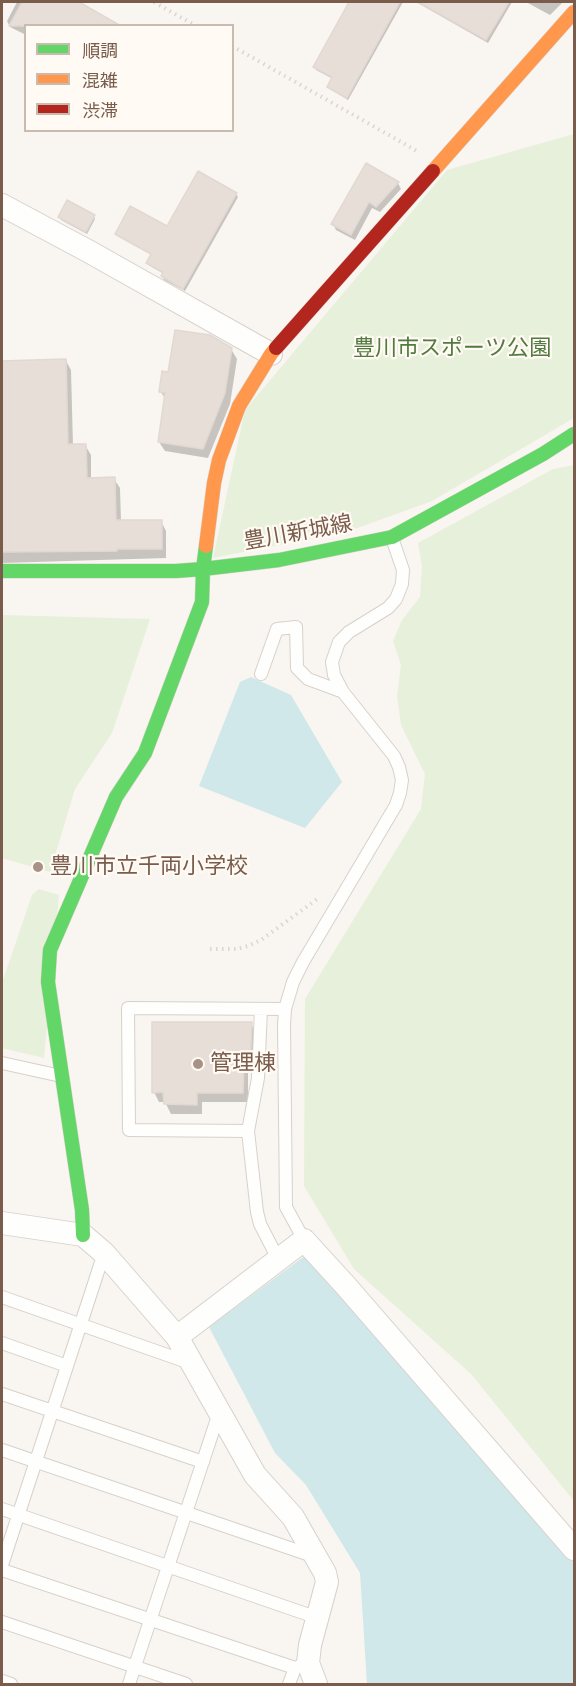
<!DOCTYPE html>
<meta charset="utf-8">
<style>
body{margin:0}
#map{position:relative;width:576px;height:1686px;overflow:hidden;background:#f9f5f0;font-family:Figtree,"Noto Sans JP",sans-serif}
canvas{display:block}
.frame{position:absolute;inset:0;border:3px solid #7a5c4d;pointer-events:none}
.legend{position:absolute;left:24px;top:24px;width:210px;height:108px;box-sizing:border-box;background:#fffaf3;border:2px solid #cabbb1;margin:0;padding:8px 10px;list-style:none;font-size:18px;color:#7a5c4d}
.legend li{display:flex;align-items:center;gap:12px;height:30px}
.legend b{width:30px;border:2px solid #cabbb1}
</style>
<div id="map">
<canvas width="576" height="1686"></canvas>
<div class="frame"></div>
<ul class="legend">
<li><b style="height:8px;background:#63d668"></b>順調</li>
<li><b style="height:8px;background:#ff974d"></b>混雑</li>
<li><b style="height:8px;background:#b3261e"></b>渋滞</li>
</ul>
</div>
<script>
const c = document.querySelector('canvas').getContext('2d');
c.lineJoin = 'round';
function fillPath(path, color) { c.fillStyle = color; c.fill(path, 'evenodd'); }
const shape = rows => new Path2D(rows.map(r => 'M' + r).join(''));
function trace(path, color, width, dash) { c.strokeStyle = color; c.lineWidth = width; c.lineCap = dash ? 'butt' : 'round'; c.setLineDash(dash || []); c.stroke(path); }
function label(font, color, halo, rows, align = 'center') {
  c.font = font + ' Figtree,"Noto Sans JP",sans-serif'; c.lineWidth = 4.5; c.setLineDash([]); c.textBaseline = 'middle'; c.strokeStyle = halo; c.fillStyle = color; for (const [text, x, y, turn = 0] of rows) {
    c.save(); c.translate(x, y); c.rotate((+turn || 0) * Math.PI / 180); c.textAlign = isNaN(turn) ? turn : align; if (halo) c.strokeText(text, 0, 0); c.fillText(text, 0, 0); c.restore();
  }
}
fillPath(shape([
 [574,134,574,418,432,501,349,531,213,558,245,410,447,170],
 [574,465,574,1501,471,1374,354,1269,304,1186,305,999,421,809,425,774,401,725,397,696,401,665,393,641,402,620,420,597,422,566,418,543,553,469],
 [2,615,150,619,112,733,75,789,50,872,2,858],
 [39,889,59,895,44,1058,2,1048,2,983,32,895]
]), '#e7f0db');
fillPath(shape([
 [251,677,291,695,342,782,305,828,199,786,240,682],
 [310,1252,574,1560,574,1684,367,1684,360,1573,306,1485,275,1453,209,1327]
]), '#d0e8ea');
fillPath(shape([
 [17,2,72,2,84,8,26,26,26,35,10,27,7,21],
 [351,2,403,2,348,100,330,89,329,87,333,79,316,70,315,67],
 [416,2,512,2,488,43],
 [526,2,563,2,550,15],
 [398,183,401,189,380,212,372,208,355,240,336,230,333,224],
 [236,194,238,197,185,291,164,280,162,276,164,274,150,266,148,263,152,255,119,237,117,234,168,228],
 [60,217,94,217,95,219,87,234,61,220],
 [231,349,237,359,230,404,208,458,165,451,159,442,166,400,161,392],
 [66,361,71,370,73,446,85,445,91,455,91,479,114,479,120,488,121,522,161,521,166,531,166,558,2,563,2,362],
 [251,1024,257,1034,255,1073,248,1072,248,1102,202,1102,202,1114,171,1114,165,1102,159,1102,154,1092]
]), '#0003');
const building = shape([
 [22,2,79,2,121,26,9,26,22,2],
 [349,2,400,2,347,98,327,87,332,77,313,67,349,2],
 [418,2,509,2,486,40,418,2],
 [366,163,399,182,376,207,369,202,351,235,331,224,366,163],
 [198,171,237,193,183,289,161,276,163,272,146,263,151,254,115,234,130,206,167,226,198,171],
 [67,200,95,215,86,232,58,217,67,200],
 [175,330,210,335,232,348,225,393,203,449,158,442,165,393,159,392,162,371,168,372,175,330],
 [66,359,68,444,86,444,87,478,115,477,116,520,162,520,162,549,117,549,117,551,2,552,2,361,66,359],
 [152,1022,252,1022,250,1064,244,1063,243,1093,197,1093,197,1105,164,1104,163,1092,152,1093,152,1022]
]);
fillPath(building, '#e6ded7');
trace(building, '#e2d8d2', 1.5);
const lane = shape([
 [261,674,277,629,296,627,297,668,308,679,343,692],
 [261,1009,258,1078,248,1131,257,1212,260,1224,278,1259],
 [2,1063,61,1076],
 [248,1131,129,1130,128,1008,285,1009],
 [304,1240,286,1207,284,1025,285,1009,293,982,303,962,396,805,400,793,402,780,399,767,394,756,343,692,334,675,332,662,339,642,349,632,388,608,396,599,402,584,403,570,392,538],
 [2,1297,190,1363],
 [2,1343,67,1366],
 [2,1394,203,1462],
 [2,1450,313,1556],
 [2,1509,318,1618],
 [2,1565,104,1253],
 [2,1570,295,1668],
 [2,1622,186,1684],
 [2,1681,11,1684],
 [129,1684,219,1413],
 [289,1684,295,1668,302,1665]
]);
const street = shape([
 [2,205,88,251,271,354],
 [2,1223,83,1235,104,1253,177,1337,255,1475,293,1517,325,1573,327,1582,310,1645,308,1663,316,1684],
 [177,1337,304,1240,346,1286,574,1549]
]);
const fast = shape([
 [2,571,176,571,203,569,279,560,392,537,543,454,574,434],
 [83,1235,82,1210,48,982,50,950,116,797,145,753,202,602,203,569,206,546]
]);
const slow = shape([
 [433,171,574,12],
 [206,546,214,483,219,460,239,406,271,354,276,348]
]);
const jam = shape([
 [276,348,433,171]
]);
trace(lane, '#d7d1cb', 14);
trace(street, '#d7d1cb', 24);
trace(fast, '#d9d2cb', 15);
trace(slow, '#d9d2cb', 15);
trace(jam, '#d9d2cb', 15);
trace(shape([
 [154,2,196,26],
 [232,46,417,151],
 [210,949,237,949,248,946,261,940,320,897]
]), '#dcd5d0', 4, [1.5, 4.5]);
trace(lane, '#fefefd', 12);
trace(street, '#fefefd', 22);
trace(fast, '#63d668', 14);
trace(slow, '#ff974d', 14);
trace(jam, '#b3261e', 14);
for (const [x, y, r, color] of [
 [38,867,6,"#a69286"],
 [198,1064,6,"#a69286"]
]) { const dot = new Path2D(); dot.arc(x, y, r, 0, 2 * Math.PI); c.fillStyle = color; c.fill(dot); trace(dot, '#fffaf3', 2); }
label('22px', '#537a41', '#fffaf3', [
 ["豊川市スポーツ公園",452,349]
]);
label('22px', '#7a5c4d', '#fffaf3', [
 ["豊川新城線",298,533,-10]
]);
label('22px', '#7a5c4d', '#fffaf3', [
 ["豊川市立千両小学校",50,867],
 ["管理棟",210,1064]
], 'left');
</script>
